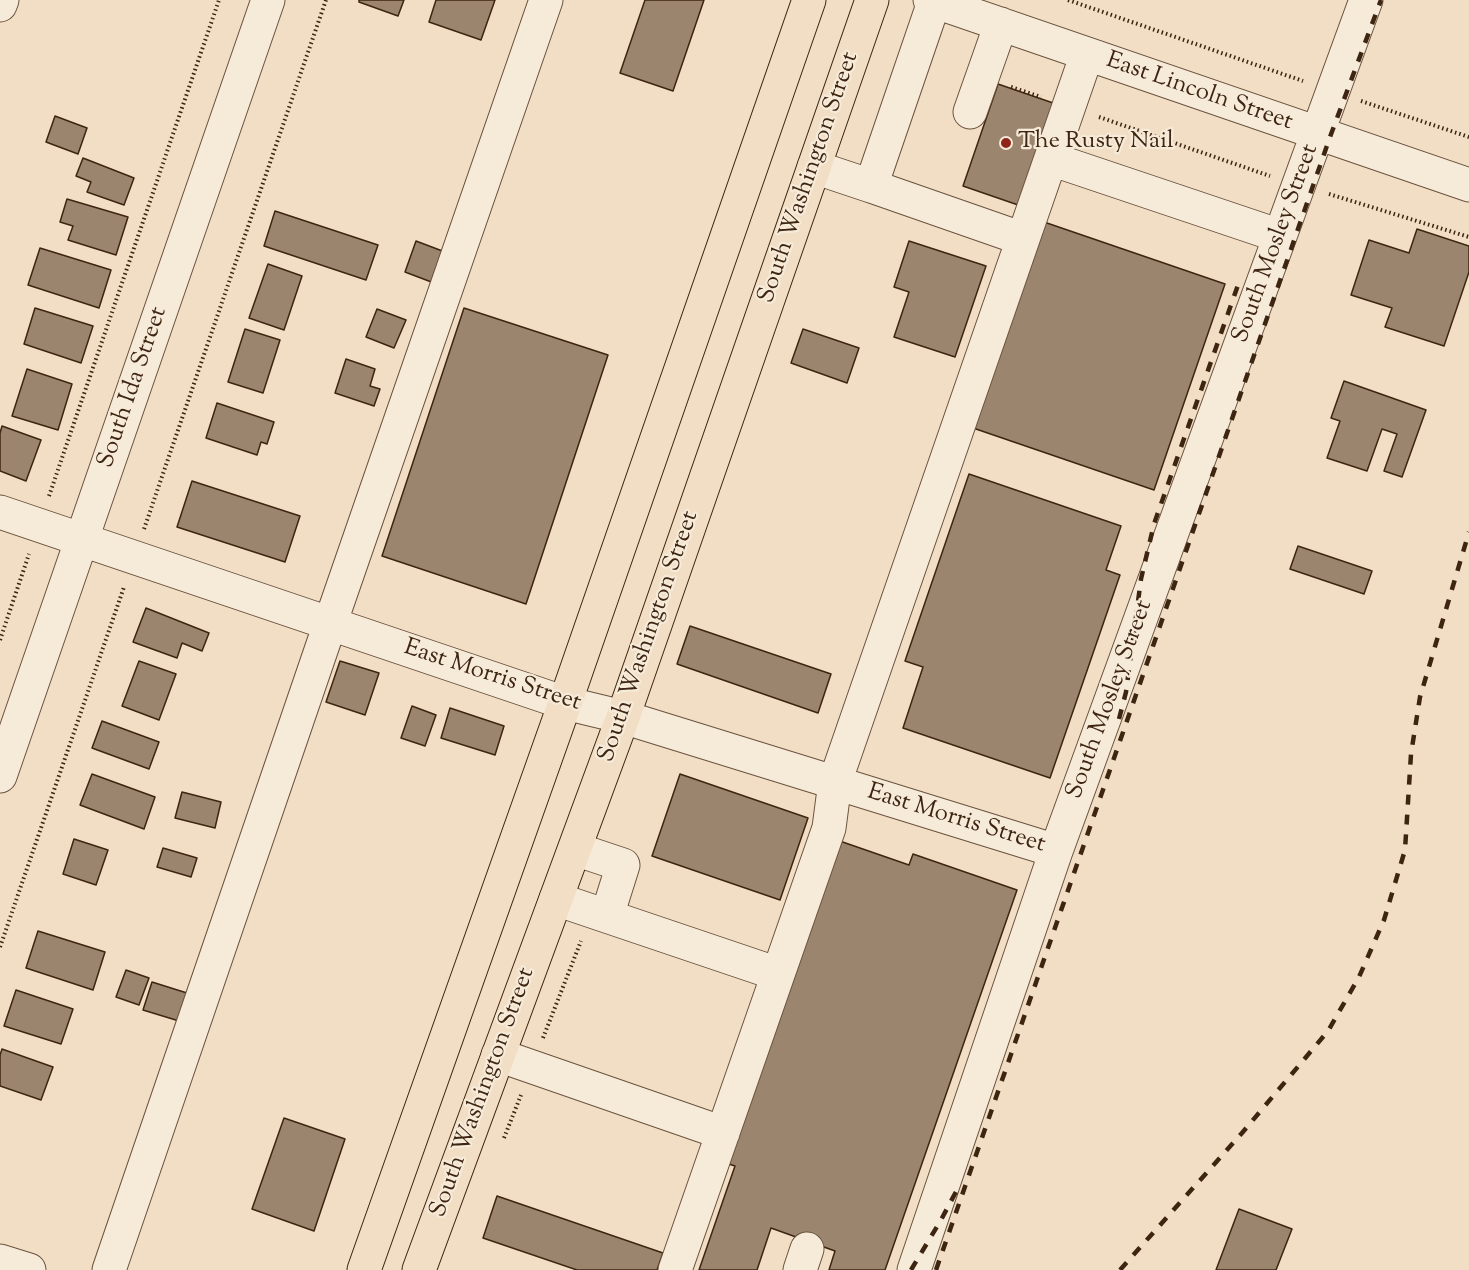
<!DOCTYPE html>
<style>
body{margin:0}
canvas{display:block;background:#f1dec5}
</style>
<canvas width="1469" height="1270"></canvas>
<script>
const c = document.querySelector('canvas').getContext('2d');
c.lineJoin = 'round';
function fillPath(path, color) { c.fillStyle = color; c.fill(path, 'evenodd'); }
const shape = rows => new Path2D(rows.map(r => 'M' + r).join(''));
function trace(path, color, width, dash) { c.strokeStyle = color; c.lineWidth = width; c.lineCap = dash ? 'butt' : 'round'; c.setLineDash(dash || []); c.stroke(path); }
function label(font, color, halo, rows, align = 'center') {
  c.font = font + ' "Sorts Mill Goudy",serif'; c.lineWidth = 4.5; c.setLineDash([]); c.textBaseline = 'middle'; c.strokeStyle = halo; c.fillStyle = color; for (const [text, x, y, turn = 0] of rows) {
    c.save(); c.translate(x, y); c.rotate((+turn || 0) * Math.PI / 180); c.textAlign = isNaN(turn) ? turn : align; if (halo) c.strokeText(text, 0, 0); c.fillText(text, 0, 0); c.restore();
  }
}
const building = shape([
 [359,0,404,0,398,16,359,2,359,0],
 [436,0,495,0,481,40,429,22,436,0],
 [645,0,704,0,673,91,620,73,645,0],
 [998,84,1056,104,1021,206,963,186,998,84],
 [55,116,87,128,78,154,46,142,55,116],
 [83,158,134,178,124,205,87,192,91,182,76,176,83,158],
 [67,199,128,217,116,255,68,240,73,226,60,222,67,199],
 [275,211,378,245,366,280,264,246,275,211],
 [1044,222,1225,284,1154,490,973,428,1044,222],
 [1417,229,1469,246,1469,272,1444,346,1385,327,1392,308,1351,295,1369,240,1409,253,1417,229],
 [416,241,445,252,434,283,405,272,416,241],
 [909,241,986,266,955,357,894,337,909,292,894,287,909,241],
 [40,248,111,270,99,308,28,285,40,248],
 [268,264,302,276,284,330,249,318,268,264],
 [35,308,93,326,81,363,24,344,35,308],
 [464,308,608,355,526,604,382,556,464,308],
 [377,309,406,320,394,348,366,337,377,309],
 [245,329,280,340,263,393,228,382,245,329],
 [803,329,859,348,847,383,791,363,803,329],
 [346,359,375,369,370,386,380,389,374,406,335,393,346,359],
 [27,369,72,384,58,430,12,416,27,369],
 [1344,381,1426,410,1402,477,1384,471,1397,434,1382,429,1367,471,1327,458,1340,421,1331,418,1344,381],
 [217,403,274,422,267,444,261,442,257,455,206,438,217,403],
 [2,426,41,440,26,481,0,471,0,433,2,426],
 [969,474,1121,526,1106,570,1120,575,1050,778,903,728,923,667,905,661,969,474],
 [192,481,300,516,285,562,177,527,192,481],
 [1298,546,1372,571,1364,594,1290,569,1298,546],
 [146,608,209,633,202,651,182,643,177,658,133,642,146,608],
 [690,626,831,674,818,713,677,664,690,626],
 [139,661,176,674,159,720,122,706,139,661],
 [340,661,379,673,365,715,326,702,340,661],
 [412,706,436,715,425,746,401,738,412,706],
 [450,708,504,726,495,755,441,738,450,708],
 [102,721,159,742,149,769,92,748,102,721],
 [92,774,155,797,144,829,80,805,92,774],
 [680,774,808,818,780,900,652,856,680,774],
 [182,792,221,802,215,828,175,818,182,792],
 [74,839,108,850,96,885,63,874,74,839],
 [834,839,909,865,913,854,1017,890,885,1270,829,1270,835,1251,771,1228,757,1270,699,1270,735,1166,722,1162,834,839],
 [163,848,197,858,191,877,157,867,163,848],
 [38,931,105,952,93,990,26,968,38,931],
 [126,970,149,978,139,1005,116,997,126,970],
 [152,982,187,993,179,1021,143,1010,152,982],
 [16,990,73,1009,61,1044,4,1026,16,990],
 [2,1049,53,1067,41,1100,0,1086,0,1055,2,1049],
 [284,1118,345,1139,314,1231,252,1209,284,1118],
 [497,1196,663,1253,657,1270,577,1270,483,1238,497,1196],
 [1239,1209,1292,1229,1276,1270,1216,1270,1239,1209]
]);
fillPath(building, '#9b856f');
trace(building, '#3e2511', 1.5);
const minor = shape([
 [930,0,1469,185],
 [934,2,871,186,1023,239],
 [0,5,2,0],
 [970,112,1001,24],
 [1051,159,1280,236],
 [814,167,871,186],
 [0,512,565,703,623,717,1056,851],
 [0,776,268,0],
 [575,849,623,865,607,916],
 [556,899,778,974],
 [498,1055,723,1133],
 [0,1261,29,1270],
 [109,1270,330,624,546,0],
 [675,1270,829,828,835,782,1087,54],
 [800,1270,807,1249],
 [914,1270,1056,851,1366,0]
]);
const major = shape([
 [364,1270,565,703,809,0],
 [419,1270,623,717,872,0]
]);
trace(minor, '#6b533e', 35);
trace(major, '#3e2511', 35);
trace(shape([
 [1068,0,1303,81],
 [1011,87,1041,97],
 [1361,101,1469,137],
 [1099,117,1270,176],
 [1329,194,1469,237],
 [49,496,219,0],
 [144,529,326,0],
 [0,640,29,554],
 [0,947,124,587],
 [543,1038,581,941],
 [504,1138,521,1095]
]), '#3e2511', 4, [1.5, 3]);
trace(minor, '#f6ead9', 33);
trace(major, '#f1dec5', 33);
trace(shape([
 [1119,719,1126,692,1141,579,1154,524,1238,285],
 [911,1270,941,1220,958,1188],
 [936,1270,1330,137,1381,0],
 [1120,1270,1242,1133,1328,1031,1359,977,1384,920,1405,850,1411,754,1420,697,1469,532]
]), '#3e2511', 4.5, [10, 10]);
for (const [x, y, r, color] of [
 [1006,143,6,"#8f2418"]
]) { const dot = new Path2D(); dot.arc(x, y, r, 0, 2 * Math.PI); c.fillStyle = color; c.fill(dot); trace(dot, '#f6ead9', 2); }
label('24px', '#3e2511', '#f6ead9', [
 ["East Lincoln Street",1199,93,19],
 ["South Washington Street",810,178,-71],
 ["South Mosley Street",1277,244,-70],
 ["South Ida Street",134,388,-71],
 ["South Washington Street",650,637,-71],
 ["East Morris Street",492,677,18],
 ["South Mosley Street",1111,700,-70],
 ["East Morris Street",956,820,17],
 ["South Washington Street",484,1093,-70]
]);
label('24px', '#3e2511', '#f6ead9', [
 ["The Rusty Nail",1018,143]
], 'left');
</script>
